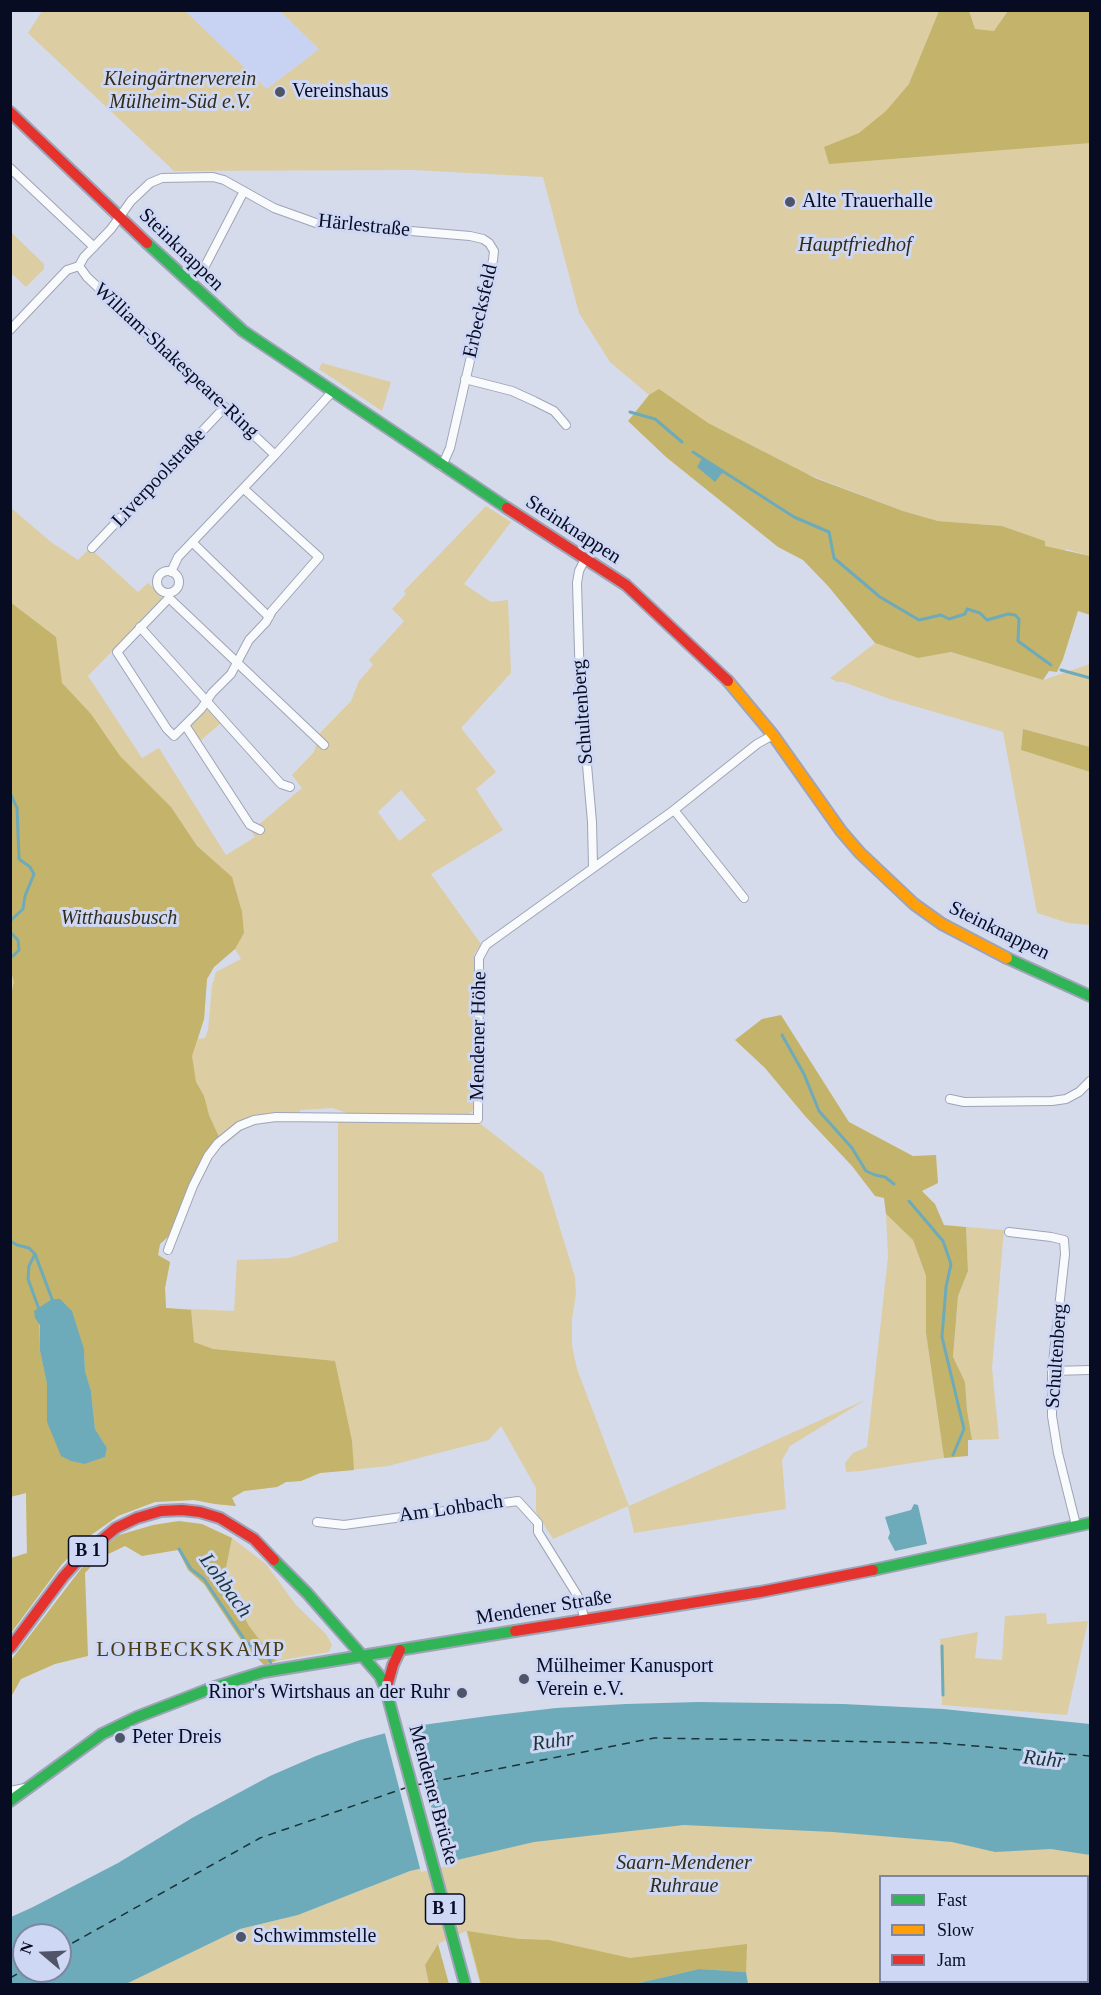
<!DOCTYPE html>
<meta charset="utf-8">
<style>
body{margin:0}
#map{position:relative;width:1101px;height:1995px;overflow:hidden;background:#d6dbeb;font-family:"Times New Roman",serif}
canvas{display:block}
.frame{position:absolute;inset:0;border:12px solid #070c23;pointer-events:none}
.legend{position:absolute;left:879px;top:1875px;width:210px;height:108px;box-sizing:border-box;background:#ced7f3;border:2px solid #7e86a0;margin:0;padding:8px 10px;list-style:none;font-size:18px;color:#070c23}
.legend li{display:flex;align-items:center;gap:12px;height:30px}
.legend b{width:30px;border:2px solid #7e86a0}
.north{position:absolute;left:12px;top:1923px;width:60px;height:60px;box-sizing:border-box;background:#ced7f3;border:2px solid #7e86a0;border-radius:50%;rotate:289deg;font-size:16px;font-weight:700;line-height:24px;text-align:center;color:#070c23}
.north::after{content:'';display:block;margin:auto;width:21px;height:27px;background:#4f5469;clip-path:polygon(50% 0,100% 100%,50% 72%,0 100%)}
</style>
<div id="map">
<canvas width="1101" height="1995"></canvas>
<div class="frame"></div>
<ul class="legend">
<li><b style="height:8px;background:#30b455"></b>Fast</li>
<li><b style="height:8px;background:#ff9f0a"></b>Slow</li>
<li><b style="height:8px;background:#e5322d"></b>Jam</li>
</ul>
<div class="north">N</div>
</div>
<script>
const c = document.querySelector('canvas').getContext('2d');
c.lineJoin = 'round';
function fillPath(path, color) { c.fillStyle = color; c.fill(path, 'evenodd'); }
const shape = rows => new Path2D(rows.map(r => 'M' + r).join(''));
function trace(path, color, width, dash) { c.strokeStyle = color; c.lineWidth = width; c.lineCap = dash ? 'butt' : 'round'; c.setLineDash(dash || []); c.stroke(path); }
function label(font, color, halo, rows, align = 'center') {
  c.font = font + ' "Times New Roman",serif'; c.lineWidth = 6; c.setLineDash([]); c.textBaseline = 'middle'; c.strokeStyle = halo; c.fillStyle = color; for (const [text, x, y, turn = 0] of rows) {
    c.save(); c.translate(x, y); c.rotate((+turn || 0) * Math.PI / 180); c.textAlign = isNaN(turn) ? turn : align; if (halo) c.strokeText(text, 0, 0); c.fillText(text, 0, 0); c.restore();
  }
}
fillPath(shape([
 [185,11,280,11,319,49,267,89]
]), '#c8d2f2');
fillPath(shape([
 [42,11,185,11,267,89,319,49,280,11,1090,11,1090,556,1066,549,1064,551,1044,546,1045,541,1002,526,938,521,903,511,662,418,649,395,610,362,579,313,543,177,414,170,174,171,28,33],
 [11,232,44,264,44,269,26,287,11,273],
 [322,363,391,382,382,411,319,369],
 [486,506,511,522,464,584,491,602,508,600,511,673,461,728,496,772,476,789,503,830,431,874,481,944,474,955,476,1107,468,1115,347,1113,332,1108,300,1110,299,1113,273,1113,252,1118,231,1127,219,1137,202,1159,170,1235,160,1244,158,1255,170,1262,165,1288,166,1308,234,1311,237,1260,290,1258,338,1241,338,1121,477,1121,543,1173,575,1277,576,1294,572,1319,572,1345,577,1369,629,1506,865,1400,790,1446,782,1460,786,1509,634,1533,628,1506,553,1539,536,1512,536,1488,501,1426,489,1440,388,1466,320,1473,301,1481,286,1482,277,1487,244,1491,232,1498,236,1506,215,1504,194,1500,155,1502,119,1515,91,1535,62,1564,11,1633,11,1558,27,1553,26,1493,10,1497,10,507,51,542,78,560,90,548,138,592,148,583,160,594,162,600,88,676,142,758,159,748,226,855,255,837,251,831,302,788,292,775,314,752,319,734,351,701,359,681,373,665,369,660,404,621,392,609,406,594,404,591],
 [401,790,426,820,399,841,378,812],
 [235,949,241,959,216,972,212,986,208,1030,205,1038,198,1039,204,1019,207,979,214,967],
 [875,643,918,658,951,652,1043,680,1090,664,1090,747,1023,729,1021,750,1090,772,1090,925,1068,923,1037,913,1003,732,890,699,843,682,837,682,830,678],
 [209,708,221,723,199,742,191,729,191,724],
 [886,1214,913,1240,926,1276,926,1333,944,1458,861,1471,846,1472,845,1463,853,1453,867,1447,888,1257],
 [966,1227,1004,1230,992,1368,999,1439,972,1440,967,1410,965,1382,953,1358,958,1296,968,1271],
 [232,1538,266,1564,296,1605,326,1634,332,1645,329,1652,276,1661,249,1626,224,1578],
 [1046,1613,1047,1624,1088,1621,1067,1715,942,1705,940,1639,978,1632,975,1658,1002,1660,1005,1616],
 [426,1781,1090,1798,1090,1984,480,1984,466,1931,438,1944,425,1965,429,1984,126,1984,240,1929,298,1915,410,1871,448,1862],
 [880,1876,1088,1876,1088,1982,880,1982]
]), '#dccda2');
fillPath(shape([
 [939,11,969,11,975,29,994,31,1008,11,1090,11,1090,143,829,164,824,147,859,133,886,111,909,84],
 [659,389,708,423,815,478,903,511,938,521,1002,526,1045,541,1045,546,1090,556,1090,615,1078,611,1063,659,1057,672,1049,671,1043,680,951,652,918,658,875,643,828,586,803,560,778,547,666,457,628,421,649,395],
 [10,602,56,637,62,683,91,714,120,756,171,807,197,846,232,877,242,912,244,933,235,949,214,967,207,979,204,1019,192,1056,196,1082,204,1096,209,1115,219,1137,202,1159,170,1235,160,1244,158,1255,170,1262,165,1288,166,1308,191,1310,194,1342,213,1349,335,1361,352,1441,354,1470,320,1473,301,1481,286,1482,277,1487,244,1491,232,1498,236,1506,215,1504,194,1500,155,1502,118,1516,91,1535,62,1564,11,1633,11,1558,27,1553,26,1493,10,1497,10,1000,14,982,10,967,12,956,10,957],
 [52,1299,84,1349,85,1371,91,1391,95,1429,107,1448,105,1457,85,1464,47,1422,47,1384,40,1351,39,1309],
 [1023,729,1090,747,1090,772,1021,750],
 [781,1015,849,1122,913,1156,936,1155,938,1183,922,1191,935,1204,944,1225,966,1227,968,1271,958,1296,953,1357,965,1382,967,1410,972,1440,968,1440,968,1456,944,1458,926,1333,926,1276,913,1240,886,1214,884,1198,875,1196,852,1166,805,1116,765,1068,735,1040,762,1019],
 [179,1521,202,1524,232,1538,224,1578,249,1626,276,1661,264,1665,245,1646,204,1584,188,1570,178,1550,142,1556,125,1546,98,1559,85,1573,88,1656,55,1664,21,1679,11,1697,11,1660,87,1561,119,1535,153,1525],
 [467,1931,520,1939,549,1940,630,1958,747,1944,746,1972,699,1969,635,1984,481,1984],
 [438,1944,449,1984,429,1984,425,1965],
 [925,1982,1064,1982,1083,1984,925,1984]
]), '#c4b36a');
fillPath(shape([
 [702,458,723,472,715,482,697,467],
 [52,1299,60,1299,72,1311,84,1349,85,1371,91,1391,95,1429,107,1448,105,1457,85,1464,71,1461,61,1456,47,1422,47,1384,40,1351,40,1325,35,1318,34,1311],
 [914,1504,918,1505,927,1544,895,1551,888,1538,890,1533,885,1517,911,1510],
 [698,1702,843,1704,943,1709,1090,1724,1090,1855,1051,1849,995,1852,952,1842,833,1832,684,1825,534,1842,410,1871,298,1915,240,1929,126,1984,11,1984,11,1917,33,1907,118,1863,192,1818,270,1776,316,1756,360,1740,408,1727,488,1716,556,1708,626,1704],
 [24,1935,60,1935,60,1971,24,1971],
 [699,1969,746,1972,748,1984,635,1984]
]), '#6eabba');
fillPath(shape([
 [409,1724,447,1866,421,1872,384,1730]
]), '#d6dbeb');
trace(shape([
 [630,412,655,419,682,442],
 [693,452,794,517,829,532,834,558,880,597,919,620,941,615,949,619,965,614,967,609,980,613,987,620,1008,614,1015,615,1019,619,1018,641,1051,665],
 [1061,670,1090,678],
 [10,793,17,808,19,859,30,867,34,874,25,896,23,909,10,921],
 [10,932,18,940,19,950,13,956],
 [782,1035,804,1074,819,1111,852,1148,866,1171,875,1175,885,1177,894,1184],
 [909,1201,943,1241,951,1264,946,1287,942,1337,964,1429,953,1455],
 [10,1241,17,1245,29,1248,35,1254,52,1299],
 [35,1254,29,1266,28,1279,39,1309],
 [179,1549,191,1569,204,1579,246,1642,269,1658,271,1664],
 [942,1646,943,1695]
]), '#6eabba', 3);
trace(shape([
 [416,1785,654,1738,941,1743,1090,1756],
 [60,1950,260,1838,405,1788],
 [10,1978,24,1970]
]), '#1a3439', 1.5, [8, 6]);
const street = shape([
 [10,168,94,247],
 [79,266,87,277,275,455,178,557,171,572],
 [204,268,244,191],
 [10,330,67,270,79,266,84,257,111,229,131,201,150,183,162,178,213,177,224,180,274,208,316,223,470,236,483,239,489,243,494,251,493,260,450,448,442,466],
 [465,379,512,391,534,401,554,411,566,425],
 [275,455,332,392],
 [192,542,269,617],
 [92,548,225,407],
 [585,559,579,571,577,583,580,685,592,822,593,866],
 '157 582a11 11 0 1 1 22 0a11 11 0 1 1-22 0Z',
 [169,594,169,598,324,745],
 [169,598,117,652,167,729,174,736,201,709,212,693,231,674,249,640,266,622,272,611,319,557,244,489],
 [140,627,281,784,290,787],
 [185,725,250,825,260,830],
 [674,810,744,898],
 [950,1099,964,1102,1052,1101,1066,1099,1079,1092,1090,1081],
 [1009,1232,1051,1237,1064,1240,1065,1254,1052,1371,1052,1416,1058,1453,1076,1525],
 [168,1250,193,1186,208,1156,218,1143,239,1126,254,1120,276,1117,478,1119,479,958,486,945,674,810,757,744,773,735],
 [1052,1371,1090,1370],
 [317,1522,344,1525,518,1501,538,1523,538,1532,579,1598,585,1621],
 [10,1791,25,1788]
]);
const fast = shape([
 [147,243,243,331,507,508],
 [1007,958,1090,996],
 [274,1560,307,1593,380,1676,386,1690,465,1984],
 [873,1570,1090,1523],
 [10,1801,102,1734,137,1717,212,1688,263,1672,515,1631]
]);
const slow = shape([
 [728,681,773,735,841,831,860,853,914,904,942,924,1007,958]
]);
const jam = shape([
 [10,112,147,243],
 [507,508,626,585,728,681],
 [515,1631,760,1592,873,1570],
 [10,1648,63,1577,81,1557,116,1528,137,1518,161,1511,182,1510,200,1512,220,1518,254,1539,274,1560],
 [386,1690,393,1665,400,1650]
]);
trace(street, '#9ea4b7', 10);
trace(fast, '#9ea4b7', 14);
trace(slow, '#9ea4b7', 14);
trace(jam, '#9ea4b7', 14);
trace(street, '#f9fafc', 8);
trace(fast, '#30b455', 10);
trace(slow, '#ff9f0a', 10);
trace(jam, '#e5322d', 10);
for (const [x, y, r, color] of [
 [280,92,6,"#4f5469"],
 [790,202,6,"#4f5469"],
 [524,1679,6,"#4f5469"],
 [462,1693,6,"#4f5469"],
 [120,1738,6,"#4f5469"],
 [241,1937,6,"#4f5469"]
]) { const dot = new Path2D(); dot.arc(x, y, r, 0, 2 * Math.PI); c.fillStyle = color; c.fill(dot); trace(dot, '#ced7f3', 2); }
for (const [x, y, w] of [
 [88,1551,39],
 [445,1909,39]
]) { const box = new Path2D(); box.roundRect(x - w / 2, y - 15, w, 30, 4.5); c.fillStyle = '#ced7f3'; c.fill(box); trace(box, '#070c23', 1.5); }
label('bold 18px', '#070c23', null, [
 ["B 1",88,1551],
 ["B 1",445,1909]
]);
label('italic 20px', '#332c19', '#ced7f3', [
 ["Kleingärtnerverein",180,80],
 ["Mülheim-Süd e.V.",180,103],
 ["Hauptfriedhof",855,246],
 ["Witthausbusch",119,919],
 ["Saarn-Mendener",684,1864],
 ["Ruhraue",684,1887]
]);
label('20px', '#070c23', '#ced7f3', [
 ["Vereinshaus",292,92],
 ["Alte Trauerhalle",802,202],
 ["Mülheimer Kanusport",536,1667],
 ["Verein e.V.",536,1690],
 ["Rinor's Wirtshaus an der Ruhr",450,1693,"right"],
 ["Peter Dreis",132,1738],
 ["Schwimmstelle",253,1937]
], 'left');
label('20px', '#070c23', '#ced7f3', [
 ["Härlestraße",364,226,6],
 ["Steinknappen",181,250,44],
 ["Erbecksfeld",481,311,-77],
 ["William-Shakespeare-Ring",176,361,43],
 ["Liverpoolstraße",159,478,-47],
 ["Steinknappen",573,530,33],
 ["Schultenberg",583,712,-94],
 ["Steinknappen",999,931,26],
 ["Mendener Höhe",479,1036,-89],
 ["Schultenberg",1057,1356,-86],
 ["Am Lohbach",451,1509,-8],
 ["Mendener Straße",544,1608,-9],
 ["Mendener Brücke",433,1795,75]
]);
label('italic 21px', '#1a3439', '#ced7f3', [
 ["Lohbach",225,1586,54],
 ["Ruhr",553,1742,-8],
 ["Ruhr",1044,1760,6]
]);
c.letterSpacing = '1.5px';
label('21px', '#4a3c14', '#ced7f3', [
 ["LOHBECKSKAMP",191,1650]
]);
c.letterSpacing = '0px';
</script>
